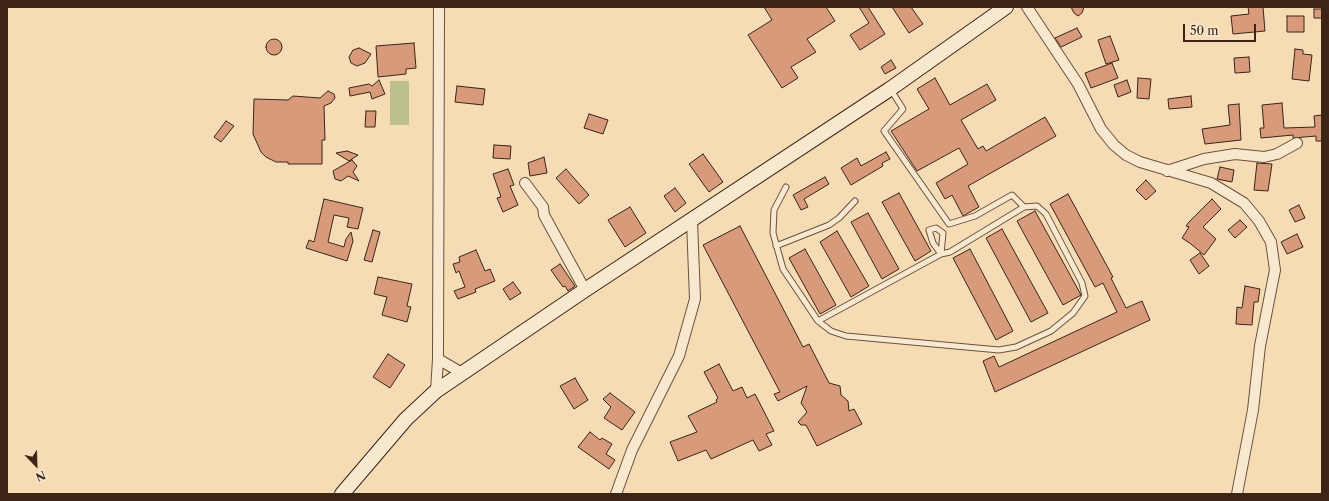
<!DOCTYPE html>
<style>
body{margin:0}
#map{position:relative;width:1329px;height:501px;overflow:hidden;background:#f5dcb5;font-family:"Libre Caslon Text",serif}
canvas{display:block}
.frame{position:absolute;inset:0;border:8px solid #3c2416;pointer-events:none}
.north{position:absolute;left:16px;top:445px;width:40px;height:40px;-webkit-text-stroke:3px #f8e8cf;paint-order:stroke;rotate:157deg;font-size:11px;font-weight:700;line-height:16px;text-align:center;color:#3c2416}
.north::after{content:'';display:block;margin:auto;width:14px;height:18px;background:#3c2416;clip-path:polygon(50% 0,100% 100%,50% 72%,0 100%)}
.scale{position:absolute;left:1183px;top:24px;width:73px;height:18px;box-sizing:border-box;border:2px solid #3c2416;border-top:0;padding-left:5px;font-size:12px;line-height:14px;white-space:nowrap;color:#3c2416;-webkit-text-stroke:3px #f8e8cf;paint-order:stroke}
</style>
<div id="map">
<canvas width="1329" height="501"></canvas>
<div class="frame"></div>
<div class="north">N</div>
<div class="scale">50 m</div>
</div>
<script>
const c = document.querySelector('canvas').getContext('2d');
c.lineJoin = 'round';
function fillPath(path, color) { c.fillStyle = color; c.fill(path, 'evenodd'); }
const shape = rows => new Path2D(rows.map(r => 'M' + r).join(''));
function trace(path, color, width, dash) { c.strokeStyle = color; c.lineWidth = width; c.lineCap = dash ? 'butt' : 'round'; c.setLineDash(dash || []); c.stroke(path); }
fillPath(shape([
 [390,81,409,81,409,125,390,125]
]), '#bbc08e');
const building = shape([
 [764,7,826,7,835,21,807,39,816,52,791,67,798,78,782,88,748,35,772,20,764,7],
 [859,7,868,7,885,34,860,50,850,35,869,23,859,7],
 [892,7,911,7,923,24,909,33,892,7],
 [1071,7,1084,7,1082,13,1078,16,1074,13,1071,7],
 [1248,7,1263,7,1265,31,1233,34,1231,16,1249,14,1248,7],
 [1314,9,1322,9,1322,18,1314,18,1314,9],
 [1287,16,1304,16,1304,32,1287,32,1287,16],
 [1077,28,1082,37,1061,47,1055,38,1077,28],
 [1110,36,1119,60,1106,64,1098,40,1110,36],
 '266 47a8 8 0 1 1 16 0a8 8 0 1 1-16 0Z',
 [414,43,416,68,406,69,406,74,378,77,376,46,414,43],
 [359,48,371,54,365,63,357,66,351,63,349,57,353,50,359,48],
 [1295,49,1303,50,1303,54,1312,55,1309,81,1292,79,1295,49],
 [1249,57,1250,72,1235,73,1234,58,1249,57],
 [891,60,896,68,885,74,881,67,891,60],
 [1112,63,1118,78,1091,88,1085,73,1112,63],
 [935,78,950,105,987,84,996,100,961,120,978,149,983,146,986,151,1045,117,1056,136,968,186,979,207,963,216,952,195,945,199,936,183,968,164,959,148,917,171,891,131,929,109,917,89,935,78],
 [1138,78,1151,79,1149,99,1137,98,1138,78],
 [379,80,385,94,372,99,370,92,350,96,349,88,369,84,372,86,379,80],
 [1127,80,1131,92,1118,97,1114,85,1127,80],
 [457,86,485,89,483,105,455,102,457,86],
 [328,91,334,94,335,98,331,103,324,106,325,140,322,140,322,164,288,164,288,162,276,162,266,157,261,152,253,134,254,99,288,100,293,96,320,98,328,91],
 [1191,96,1192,107,1169,109,1168,99,1191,96],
 [1282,103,1284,128,1315,127,1314,116,1322,115,1322,141,1316,141,1316,136,1293,138,1293,135,1261,138,1260,128,1264,128,1262,105,1282,103],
 [1239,104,1241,140,1205,144,1202,129,1230,125,1228,105,1239,104],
 [366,111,376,111,375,127,365,127,366,111],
 [589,114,608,120,603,134,584,128,589,114],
 [226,121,234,126,221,142,214,137,226,121],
 [494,145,511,146,510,159,493,158,494,145],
 [347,151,358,155,349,161,336,153,347,151],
 [886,152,890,159,882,163,883,166,851,185,841,168,857,158,861,166,886,152],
 [703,154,723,182,709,192,689,164,703,154],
 [544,157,547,173,530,176,528,163,544,157],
 [352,160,357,166,353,172,359,181,348,176,341,181,335,179,333,171,352,160],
 [1257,163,1272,164,1268,191,1254,190,1257,163],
 [1220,167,1234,170,1232,182,1217,179,1220,167],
 [508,169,514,185,510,186,518,205,503,212,497,198,501,197,493,174,508,169],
 [566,169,589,195,579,204,556,178,566,169],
 [825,177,829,184,804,199,808,207,801,210,793,195,825,177],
 [1146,180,1156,191,1146,200,1136,190,1146,180],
 [675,188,686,203,675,212,664,196,675,188],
 [899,193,931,251,915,261,882,202,899,193],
 [1068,194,1113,277,1111,278,1126,308,1142,301,1150,320,995,392,983,361,994,356,999,367,1117,312,1103,283,1095,287,1050,204,1068,194],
 [324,199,363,208,358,229,347,227,349,218,334,215,328,242,344,247,346,239,351,232,353,241,347,261,306,248,309,240,314,242,324,199],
 [1212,199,1221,209,1203,227,1216,239,1204,255,1191,244,1182,238,1189,227,1186,226,1189,222,1212,199],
 [1299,205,1305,218,1295,222,1289,210,1299,205],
 [630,207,646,233,625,247,608,220,630,207],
 [1035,211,1080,293,1081,295,1063,305,1017,221,1035,211],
 [868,213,899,269,882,279,851,222,868,213],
 [1240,220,1247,227,1235,238,1228,230,1240,220],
 [740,226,803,347,809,344,829,383,840,386,841,395,848,401,849,411,854,409,862,424,817,446,806,425,801,425,798,422,807,412,801,403,807,386,778,401,774,394,780,392,703,245,740,226],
 [1002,229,1048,313,1031,322,986,238,1002,229],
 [373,230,380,232,372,262,364,260,373,230],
 [837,231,869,286,851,297,820,242,837,231],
 [1297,234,1303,247,1287,254,1281,242,1297,234],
 [805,249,836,305,820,314,789,258,805,249],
 [970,249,1013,331,996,340,953,258,970,249],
 [476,250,485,271,490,269,495,281,475,289,476,292,458,299,454,291,465,287,459,271,456,273,453,264,460,262,459,257,476,250],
 [1200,253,1209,266,1199,274,1190,260,1200,253],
 [560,264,575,286,568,291,565,286,563,287,551,270,560,264],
 [378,277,412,284,407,306,411,307,407,322,382,315,387,297,374,294,378,277],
 [513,282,521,293,510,300,503,289,513,282],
 [1245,286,1260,289,1258,302,1254,302,1252,325,1236,324,1237,307,1242,308,1245,286],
 [388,354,405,365,390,388,373,377,388,354],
 [719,364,733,391,742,387,747,398,755,394,774,431,766,434,772,445,759,451,753,440,711,459,706,450,678,461,670,442,697,432,688,416,717,402,716,400,718,398,704,372,719,364],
 [575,378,588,400,574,409,560,386,575,378],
 [610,393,635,412,622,430,604,418,611,407,603,399,610,393],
 [590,432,600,440,602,438,612,444,606,454,615,460,609,469,578,447,590,432]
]);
fillPath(building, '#d79b7b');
trace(building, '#3c2416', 1);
const service = shape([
 [891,90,903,109,884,131,949,224,975,216,1012,195,1024,207],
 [786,187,774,210,773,233,783,269,818,321,941,254,943,233,936,228,929,230,933,243,941,254,950,252,1024,207,1037,206,1046,214,1082,283,1085,296,1073,313,1051,331,1016,347,999,350,846,336,831,331,818,321],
 [776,246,829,225,839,218,855,201]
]);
const minor = shape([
 [1027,7,1078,84,1101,129,1114,145,1126,155,1140,162,1211,183,1244,203,1259,221,1271,242,1275,270,1260,346,1253,410,1237,494],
 [1167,171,1204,159,1235,154,1264,157,1277,154,1297,143],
 [525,183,543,207,544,215,585,290],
 [438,359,462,373],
 [436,391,438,359,439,7],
 [616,494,632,450,679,356,695,299,692,221]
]);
const secondary = shape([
 [342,494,406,419,436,391,585,290,890,89,1006,7]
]);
trace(service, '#6a523e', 7);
trace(minor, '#6a523e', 12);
trace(secondary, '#3c2416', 16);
trace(service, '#f8e8cf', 5);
trace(minor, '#f8e8cf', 10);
trace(secondary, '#f8e8cf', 14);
</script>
